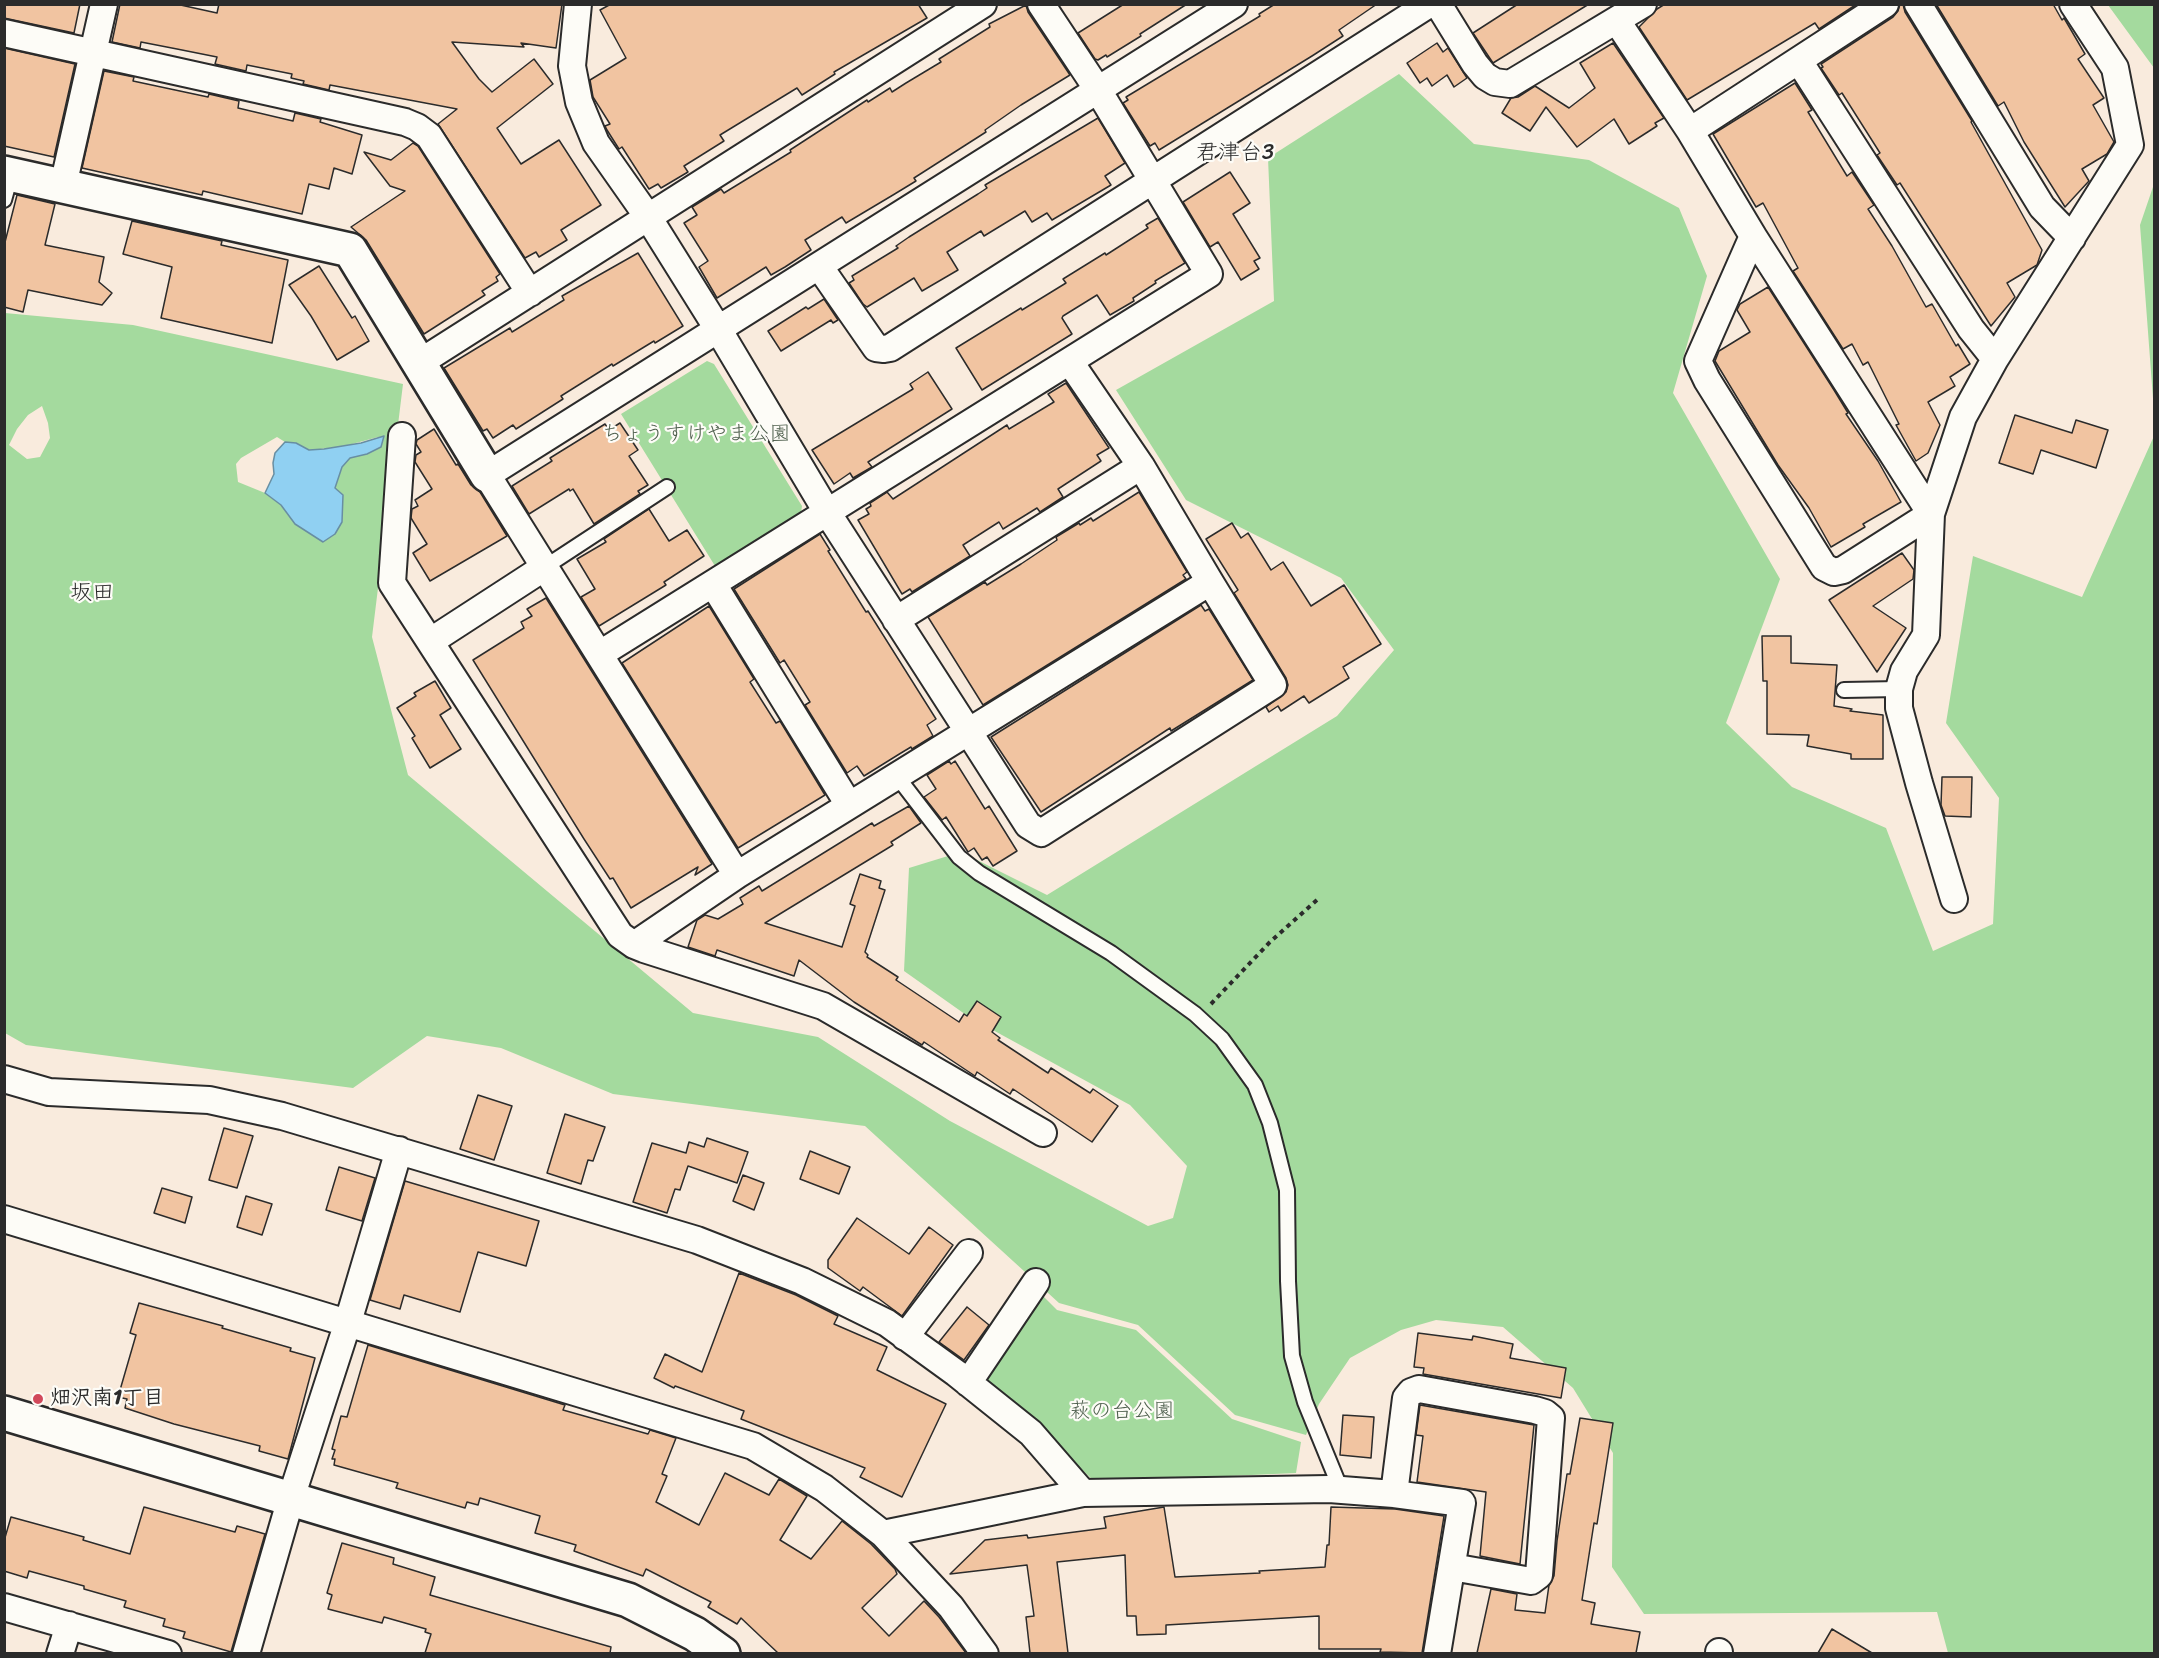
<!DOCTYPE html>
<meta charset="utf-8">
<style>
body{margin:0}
#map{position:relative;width:2159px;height:1658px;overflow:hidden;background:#f9ebdd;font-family:Sriracha,sans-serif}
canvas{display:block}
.frame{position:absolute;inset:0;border:6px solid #2b2b2b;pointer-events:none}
</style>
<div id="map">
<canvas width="2159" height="1658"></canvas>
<div class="frame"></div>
</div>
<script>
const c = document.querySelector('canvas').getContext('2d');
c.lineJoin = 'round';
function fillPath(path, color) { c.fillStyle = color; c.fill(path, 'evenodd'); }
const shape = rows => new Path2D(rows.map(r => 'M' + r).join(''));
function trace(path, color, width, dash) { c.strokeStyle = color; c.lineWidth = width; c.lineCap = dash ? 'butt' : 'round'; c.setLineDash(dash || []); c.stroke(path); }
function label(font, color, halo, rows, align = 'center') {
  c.font = font + ' Sriracha,"Klee One",sans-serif'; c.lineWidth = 4.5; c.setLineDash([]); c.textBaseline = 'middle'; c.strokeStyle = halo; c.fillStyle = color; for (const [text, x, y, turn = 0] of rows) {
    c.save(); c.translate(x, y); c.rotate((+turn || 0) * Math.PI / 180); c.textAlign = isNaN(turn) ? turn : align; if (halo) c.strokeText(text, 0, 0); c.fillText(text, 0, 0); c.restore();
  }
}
fillPath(shape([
 [2108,5,2154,5,2154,68],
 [1399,74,1474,144,1589,160,1679,208,1707,276,1673,393,1780,579,1726,723,1792,787,1886,828,1933,951,1993,924,1999,798,1946,723,1973,556,2082,597,2154,436,2154,1653,1948,1653,1937,1612,1644,1614,1612,1567,1613,1453,1573,1388,1503,1327,1436,1320,1401,1330,1350,1358,1319,1404,1306,1435,1235,1415,1138,1325,1059,1303,865,1126,613,1094,501,1048,427,1036,353,1088,26,1045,5,1033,5,313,133,325,403,384,372,637,408,775,693,1013,818,1037,950,1121,1148,1226,1173,1218,1187,1166,1130,1105,969,1017,904,971,909,868,961,852,1047,895,1337,716,1394,650,1341,578,1186,500,1116,390,1274,301,1268,158],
 [42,406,48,423,50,438,40,457,27,459,9,445,17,429,28,415],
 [277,437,285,442,296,443,309,450,341,447,378,437,367,454,350,458,342,467,335,488,343,495,342,522,288,515,281,505,265,493,238,482,236,464,241,458],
 [2154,184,2154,412,2140,225],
 [707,361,714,364,802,506,801,513,715,566,621,414],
 [1041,1294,1057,1310,1136,1330,1232,1419,1301,1442,1296,1473,1095,1482,984,1376]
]), '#a4da9e');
const water = shape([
 [384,436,381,447,367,454,350,458,342,467,335,488,343,495,342,522,335,534,323,542,295,524,281,505,265,493,274,474,273,463,275,453,285,442,296,443,309,450,324,449,361,443,384,436]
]);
fillPath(water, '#90d0f2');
trace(water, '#688ea2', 1.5);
const building = shape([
 [4,4,80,4,74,33,4,18,4,4],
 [120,4,176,4,217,13,219,4,562,4,556,48,521,43,524,47,452,42,479,79,492,92,534,59,553,84,497,128,521,164,559,140,601,205,561,230,567,240,539,257,536,252,525,258,438,124,457,109,330,85,329,90,303,84,304,81,291,78,292,74,247,65,246,71,215,64,217,57,177,49,141,42,140,48,112,42,120,4],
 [611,4,918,4,927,18,834,72,835,74,802,95,797,88,720,135,724,141,684,166,688,172,661,188,658,184,649,189,622,147,619,149,607,130,605,126,610,124,593,97,590,80,626,58,600,10,611,4],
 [1124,4,1187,4,1140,34,1141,36,1107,57,1106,55,1098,60,1095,59,1078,33,1124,4],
 [1275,4,1377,4,1339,30,1343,36,1312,56,1159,150,1155,143,1150,146,1123,103,1128,100,1126,97,1260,16,1259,14,1275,4],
 [1518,4,1589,4,1493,63,1473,33,1518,4],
 [1665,4,1857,4,1819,29,1815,23,1687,100,1639,27,1657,9,1665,4],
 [1900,4,1903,4,1905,12,1972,121,1971,122,2042,250,2037,265,2007,283,2015,297,1991,326,1900,183,1897,185,1877,155,1880,153,1842,93,1839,95,1821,68,1823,67,1821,64,1893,17,1898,11,1900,4],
 [1936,4,2053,4,2062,20,2064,18,2085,54,2078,59,2104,98,2093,105,2114,142,2107,154,2082,169,2089,181,2065,207,2024,142,2004,102,1998,106,1936,4],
 [1026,5,1028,12,1070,75,1021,105,985,130,986,132,914,178,916,181,893,195,846,223,842,217,805,240,811,250,785,267,771,275,766,267,717,298,699,267,708,261,684,223,697,215,692,207,721,189,724,193,791,152,790,150,867,100,868,102,890,88,892,92,906,83,941,62,939,59,990,27,989,24,1026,5],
 [1437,43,1443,52,1448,48,1467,78,1454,87,1447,75,1432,86,1427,78,1420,83,1407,63,1437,43],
 [1613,43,1664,118,1655,123,1657,126,1629,144,1614,119,1577,147,1546,107,1530,131,1502,113,1511,98,1518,97,1535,86,1569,108,1595,88,1580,63,1613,43],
 [4,48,75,64,54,157,4,146,4,48],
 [104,71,134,77,133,81,208,97,209,94,239,101,238,108,293,121,295,113,321,119,320,122,362,135,352,174,334,168,329,189,309,184,302,214,203,191,202,195,82,168,104,71],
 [1795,83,1812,110,1808,112,1847,176,1852,172,1874,205,1868,209,1892,246,1926,307,1932,304,1956,346,1958,344,1970,364,1950,377,1955,386,1928,402,1940,425,1928,453,1916,461,1896,425,1899,424,1868,362,1863,365,1852,344,1843,349,1793,271,1798,268,1763,203,1756,207,1713,134,1795,83],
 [1098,118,1125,163,1105,176,1111,185,1052,220,1047,213,1032,222,1025,211,984,236,981,231,947,252,958,270,922,291,914,278,867,307,863,304,849,283,854,280,852,276,898,248,896,246,909,237,978,194,987,188,985,185,1098,118],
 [413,143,418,146,500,274,496,277,498,281,482,291,485,295,424,334,366,240,351,227,405,191,390,186,364,152,391,160,413,143],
 [1230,172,1250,203,1233,214,1260,258,1254,261,1259,269,1241,280,1218,242,1210,247,1183,202,1230,172],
 [17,195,55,204,45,245,104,257,99,282,112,293,102,305,28,290,23,312,4,307,4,246,17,195],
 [1158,218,1185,263,1155,281,1156,283,1133,298,1134,301,1110,315,1097,295,1063,316,1062,318,1072,334,982,390,956,348,1021,308,1022,310,1066,283,1063,279,1105,253,1106,255,1148,228,1146,225,1158,218],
 [132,221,222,241,221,245,288,260,272,343,161,318,172,267,123,254,132,221],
 [638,253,683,326,655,343,654,341,613,366,612,364,561,396,563,399,516,429,513,425,493,438,487,429,483,431,444,368,510,328,512,332,564,300,562,296,638,253],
 [319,266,352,318,355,316,369,341,337,360,311,316,289,285,319,266],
 [1768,287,1834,390,1848,413,1846,414,1878,461,1901,502,1863,524,1865,527,1831,547,1809,508,1778,465,1715,361,1719,351,1750,332,1737,310,1740,304,1768,287],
 [824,299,838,320,833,323,831,320,781,351,768,331,806,307,808,309,824,299],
 [928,372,952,409,868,462,872,467,853,478,850,473,834,484,812,450,913,389,910,384,928,372],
 [1066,383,1109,448,1097,455,1101,461,1058,489,1063,497,1040,512,1037,508,1003,529,999,522,963,545,970,556,912,592,910,589,902,594,858,520,869,514,866,509,871,506,870,503,887,492,893,499,1007,425,1009,429,1054,402,1048,394,1066,383],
 [2015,415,2072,433,2076,420,2108,430,2096,468,2041,450,2033,474,1999,463,2015,415],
 [620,423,638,450,629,456,648,485,638,491,640,494,594,524,573,489,570,491,569,489,529,514,512,486,552,461,550,458,605,424,609,430,620,423],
 [434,429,456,465,458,464,471,485,480,492,507,536,430,581,413,553,427,544,411,518,412,509,418,506,415,500,432,489,415,462,416,455,421,452,416,444,417,440,434,429],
 [1139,492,1187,572,1183,575,1186,579,983,705,928,617,985,582,987,585,1021,564,1057,540,1056,537,1079,523,1080,525,1091,518,1093,521,1139,492],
 [649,509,669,541,687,530,704,556,664,582,666,585,599,626,581,597,595,589,577,559,606,542,604,539,649,509],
 [1232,523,1241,538,1248,533,1271,570,1283,562,1311,606,1344,585,1381,644,1343,667,1349,678,1309,703,1304,696,1281,711,1278,706,1269,712,1266,707,1286,692,1288,685,1286,678,1234,593,1238,590,1206,539,1232,523],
 [820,534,830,550,828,551,866,612,868,611,936,719,927,725,933,736,912,749,911,747,901,753,864,776,857,766,847,773,805,705,810,702,784,660,780,663,734,589,820,534],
 [1902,553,1914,570,1913,579,1873,606,1906,628,1877,672,1829,600,1902,553],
 [546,598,712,864,695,875,698,867,631,908,613,878,610,879,584,839,473,660,524,628,521,622,532,616,527,609,546,598],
 [1201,605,1205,611,1209,609,1253,680,1171,731,1170,728,1041,812,991,737,1201,605],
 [709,606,754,679,750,682,776,723,780,721,825,795,738,848,622,663,709,606],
 [1762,636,1791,636,1791,663,1837,665,1834,706,1852,709,1850,711,1883,715,1883,759,1851,759,1851,754,1807,746,1809,735,1767,734,1767,681,1763,681,1762,636],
 [435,681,451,708,440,715,461,749,430,768,412,738,415,736,397,708,416,696,414,693,435,681],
 [949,761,951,764,955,761,985,809,989,806,1017,851,993,866,987,857,982,860,974,848,968,852,946,817,942,820,924,797,936,789,927,775,949,761],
 [1942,777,1972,777,1971,817,1945,816,1941,805,1942,777],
 [909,806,921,823,891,842,893,845,765,923,842,947,855,906,850,904,860,874,881,881,879,888,885,890,865,952,868,955,867,957,898,977,896,980,959,1022,964,1014,967,1016,977,1001,1001,1017,992,1032,1000,1038,998,1040,1048,1073,1051,1068,1090,1093,1093,1089,1118,1106,1092,1142,1013,1089,1010,1094,977,1072,975,1076,924,1042,922,1045,854,1002,799,960,794,976,717,950,715,956,688,947,697,920,705,915,718,919,743,904,740,898,759,886,762,891,872,823,874,826,909,806],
 [478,1095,512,1106,494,1160,460,1149,478,1095],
 [565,1114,605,1127,593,1161,588,1160,581,1184,547,1173,565,1114],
 [224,1128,253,1136,237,1188,209,1180,224,1128],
 [707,1138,748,1152,737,1183,688,1166,680,1190,675,1189,667,1213,633,1202,652,1143,686,1153,689,1142,704,1147,707,1138],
 [810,1151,850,1167,839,1194,800,1179,810,1151],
 [339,1167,375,1178,362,1221,326,1210,339,1167],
 [743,1175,764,1183,754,1210,733,1201,743,1175],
 [405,1181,539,1221,526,1266,478,1252,460,1312,404,1295,400,1309,370,1300,405,1181],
 [162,1188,192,1197,185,1223,154,1213,162,1188],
 [246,1196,272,1204,262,1235,237,1227,246,1196],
 [857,1218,909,1254,929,1227,953,1245,902,1316,863,1287,860,1291,828,1268,828,1260,857,1218],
 [739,1273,796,1295,838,1316,834,1324,887,1347,877,1370,946,1404,902,1497,860,1477,865,1468,741,1419,744,1411,675,1386,674,1388,654,1378,665,1354,702,1372,739,1273],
 [139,1303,223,1326,222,1328,291,1348,290,1351,315,1358,288,1459,259,1451,260,1446,174,1424,125,1408,127,1399,118,1397,136,1335,130,1333,139,1303],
 [967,1307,989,1325,964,1360,939,1342,967,1307],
 [1418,1333,1472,1340,1473,1336,1513,1344,1510,1358,1566,1368,1561,1398,1423,1374,1424,1368,1414,1367,1418,1333],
 [368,1345,565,1405,563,1410,648,1434,650,1430,676,1438,662,1474,667,1476,656,1502,699,1525,725,1473,769,1495,779,1479,807,1496,780,1540,811,1559,842,1521,871,1544,895,1569,897,1574,862,1608,889,1636,924,1601,939,1617,966,1653,778,1653,741,1618,737,1624,708,1607,711,1602,646,1569,643,1576,574,1551,576,1545,535,1533,540,1516,480,1498,478,1505,467,1502,465,1508,396,1488,398,1483,334,1465,335,1459,332,1459,335,1450,332,1449,341,1416,347,1417,368,1345],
 [1420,1405,1534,1425,1520,1564,1480,1556,1486,1492,1417,1482,1423,1436,1416,1435,1420,1405],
 [1343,1415,1374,1417,1371,1458,1340,1455,1343,1415],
 [1580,1418,1613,1423,1597,1524,1594,1523,1582,1600,1595,1603,1591,1624,1640,1632,1636,1653,1477,1653,1491,1589,1517,1594,1515,1610,1545,1613,1549,1585,1554,1576,1557,1541,1567,1474,1570,1474,1580,1418],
 [144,1507,235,1532,237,1526,265,1534,231,1652,183,1638,185,1632,163,1626,165,1619,124,1607,126,1601,84,1589,84,1586,29,1571,27,1578,4,1571,4,1541,11,1517,84,1537,83,1540,130,1554,144,1507],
 [1164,1507,1175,1577,1260,1573,1259,1571,1325,1567,1327,1545,1329,1545,1331,1507,1395,1509,1444,1516,1422,1653,1380,1652,1381,1649,1319,1649,1319,1616,1166,1625,1166,1634,1137,1635,1136,1616,1127,1616,1125,1555,1057,1562,1068,1653,1030,1653,1026,1617,1034,1616,1027,1565,950,1574,985,1540,1027,1535,1028,1538,1106,1528,1104,1517,1164,1507],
 [342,1543,394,1558,393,1564,435,1577,430,1595,611,1647,610,1653,425,1653,431,1634,425,1632,426,1629,384,1617,382,1623,328,1609,332,1595,327,1593,342,1543],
 [1832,1629,1872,1653,1818,1653,1832,1629]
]);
fillPath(building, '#f1c4a1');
trace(building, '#2b2b2b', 1.5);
const service = shape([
 [4,200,11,175],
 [545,567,667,487],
 [1844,690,1899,689],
 [896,775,959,857,979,873,1111,953,1195,1014,1222,1039,1255,1085,1270,1123,1287,1190,1288,1281,1292,1356,1305,1402,1341,1490]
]);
const minor = shape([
 [578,4,572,66,579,102,596,143,648,217,718,329,827,512,968,731,1028,825,1041,833,1273,685,1210,582,1141,466,1070,362],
 [1438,4,1475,64,1485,76,1495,82,1510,84,1643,4],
 [1918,4,2042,207,2072,238],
 [1617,21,1690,131,1753,236,1931,514],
 [4,33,405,122,417,127,429,136,530,293],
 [1799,61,1971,329,1995,359],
 [1690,131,1885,4],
 [63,186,104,4],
 [1753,236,1698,361,1707,380,1824,567,1834,572,1843,570,1931,514],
 [819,266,876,348,884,349,890,348,1429,4],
 [419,363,983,4],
 [402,436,392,583,620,935,634,945,644,949,823,1006,1043,1133],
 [713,584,849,805],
 [896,620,1141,466],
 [431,641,545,567],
 [600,654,1209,274,1098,90,1041,4],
 [737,875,487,475,1234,4],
 [1954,899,1919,783,1899,708,1899,689,1904,671,1926,635,1931,514,1963,417,1995,359,2130,145,2115,68,2073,4],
 [634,945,737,875,1210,582],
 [4,1079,49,1092,209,1100,282,1116,697,1240,802,1281,887,1323,956,1373,1031,1433,1083,1493],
 [4,1219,753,1446,824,1488,883,1534,951,1607,985,1654],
 [905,1337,969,1253],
 [968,1383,1036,1282],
 [1394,1494,1406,1398,1411,1392,1419,1389,1535,1410,1545,1413,1551,1418,1539,1575,1531,1581,1452,1567],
 [883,1534,1083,1493,1329,1489,1394,1494,1462,1503,1437,1654],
 [4,1607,168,1654],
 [60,1654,69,1625],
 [246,1654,291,1498,348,1322,399,1150],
 [1719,1654,1719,1652]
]);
const tertiary = shape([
 [4,173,350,250,487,475],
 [4,1413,628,1600,695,1634,723,1654]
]);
trace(service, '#2b2b2b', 18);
trace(minor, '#2b2b2b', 30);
trace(tertiary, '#2b2b2b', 38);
trace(shape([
 [1211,1004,1269,943,1317,900]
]), '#2b2b2b', 4, [4.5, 4.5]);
trace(service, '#fdfcf7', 14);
trace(minor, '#fdfcf7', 26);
trace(tertiary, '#fdfcf7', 33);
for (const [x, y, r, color] of [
 [38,1399,6,"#d1495b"]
]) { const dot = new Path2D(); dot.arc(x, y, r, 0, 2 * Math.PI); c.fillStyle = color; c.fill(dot); trace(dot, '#fdfcf7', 2); }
label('21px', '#4f604e', '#fdfcf7', [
 ["ちょうすけやま公園",696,435],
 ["萩の台公園",1122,1412]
]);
label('bold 21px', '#2b2b2b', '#fdfcf7', [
 ["畑沢南1丁目",50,1399]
], 'left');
label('22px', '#2b2b2b', '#fdfcf7', [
 ["君津台3",1235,153],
 ["坂田",92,593]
]);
</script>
